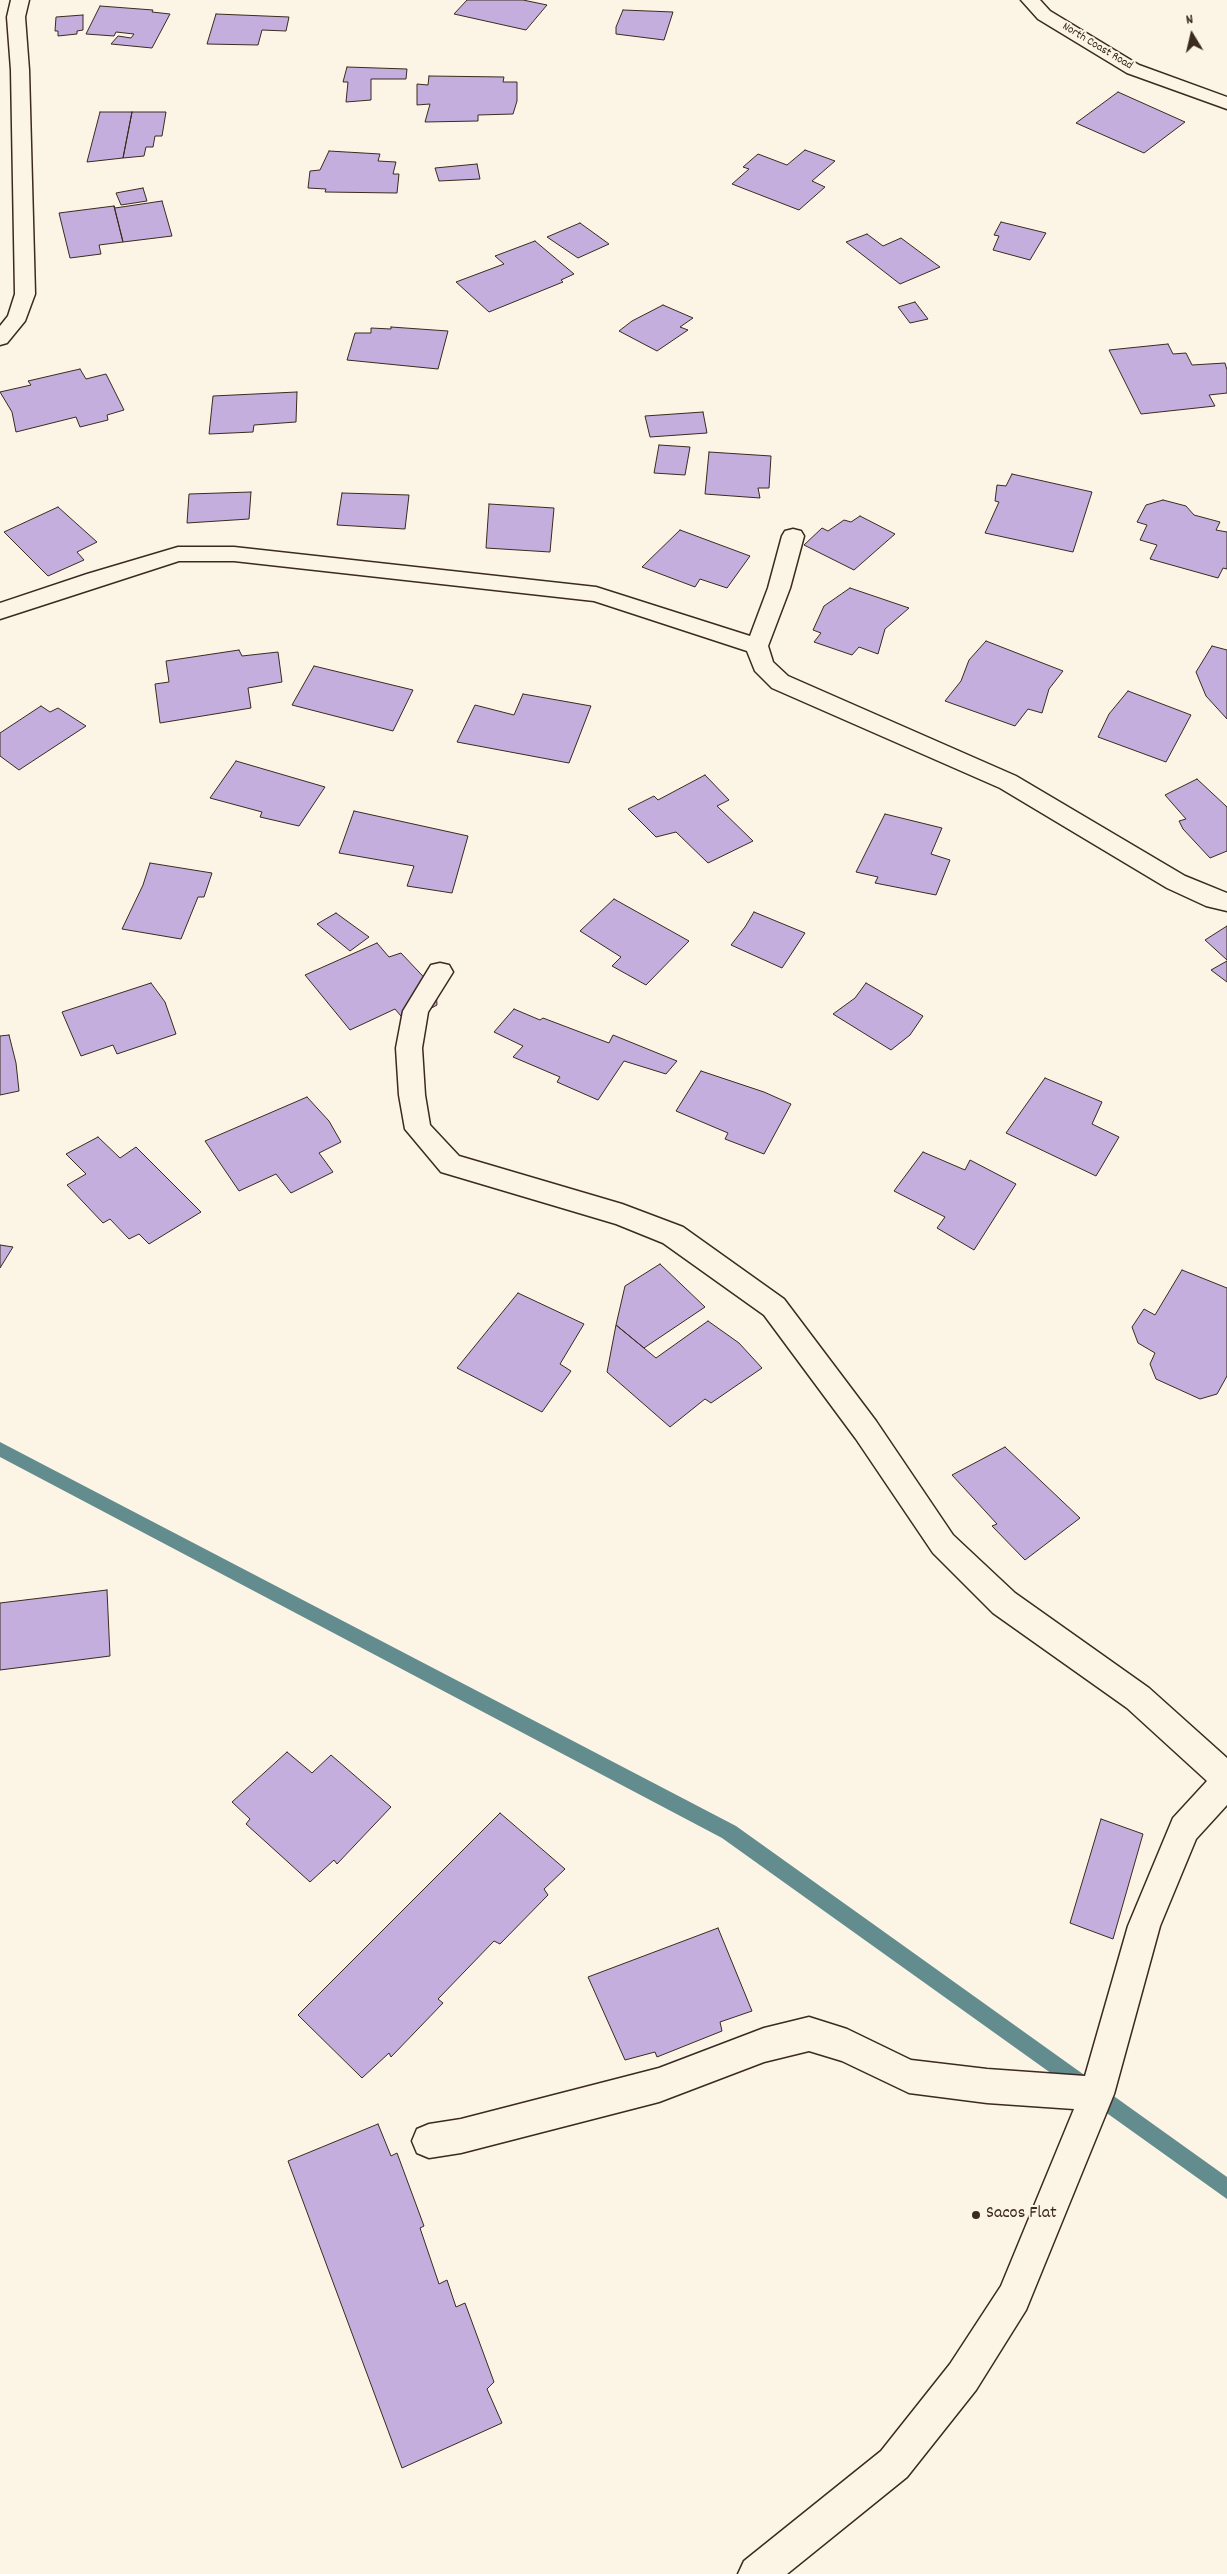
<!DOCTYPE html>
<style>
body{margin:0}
#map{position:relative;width:1227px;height:2574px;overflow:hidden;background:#fcf5e5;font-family:Dekko,sans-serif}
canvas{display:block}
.north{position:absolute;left:1167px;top:10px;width:50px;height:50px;-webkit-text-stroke:4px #fcf5e5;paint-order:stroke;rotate:351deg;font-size:14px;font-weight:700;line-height:20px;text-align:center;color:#3b2a1e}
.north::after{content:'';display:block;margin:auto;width:18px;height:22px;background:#3b2a1e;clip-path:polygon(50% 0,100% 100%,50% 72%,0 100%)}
</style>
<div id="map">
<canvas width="1227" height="2574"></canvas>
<div class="north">N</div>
</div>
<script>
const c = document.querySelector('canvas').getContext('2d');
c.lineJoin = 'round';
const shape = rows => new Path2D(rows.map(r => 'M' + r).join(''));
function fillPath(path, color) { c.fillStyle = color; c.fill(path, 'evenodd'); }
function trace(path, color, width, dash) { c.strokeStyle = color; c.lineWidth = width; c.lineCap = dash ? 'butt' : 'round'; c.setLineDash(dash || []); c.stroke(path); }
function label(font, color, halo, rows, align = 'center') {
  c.font = font + ' Dekko,sans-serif'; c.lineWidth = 4; c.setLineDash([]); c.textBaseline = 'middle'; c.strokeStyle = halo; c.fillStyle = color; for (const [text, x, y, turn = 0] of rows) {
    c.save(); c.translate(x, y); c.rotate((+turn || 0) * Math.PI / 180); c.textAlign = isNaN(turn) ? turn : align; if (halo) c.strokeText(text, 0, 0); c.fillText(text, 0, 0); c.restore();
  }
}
fillPath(shape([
 [0,1442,736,1826,1227,2177,1227,2199,722,1838,0,1457,0,1442]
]), '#638c8f');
const building = shape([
 [467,0,523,0,547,5,526,30,454,14,467,0],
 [100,6,153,10,152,12,170,14,152,48,111,44,118,36,131,38,134,34,116,32,114,36,86,34,100,6],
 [623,10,673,12,664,40,616,34,616,27,623,10],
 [216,14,289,17,286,31,262,30,258,45,207,44,216,14],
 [83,15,83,30,77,31,77,34,58,36,58,31,55,31,56,17,83,15],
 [347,67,407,69,406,79,371,79,371,100,346,102,348,82,343,82,347,67],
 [429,76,504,77,503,82,517,82,517,101,513,114,478,115,478,121,425,122,430,104,417,105,417,84,428,85,429,76],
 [1118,92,1185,122,1144,153,1076,123,1118,92],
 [100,112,132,112,123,158,87,162,100,112],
 [132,112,166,112,162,136,155,136,153,147,146,147,144,156,123,158,132,112],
 [805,150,835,161,812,181,825,187,799,210,732,184,749,169,743,167,758,154,787,165,805,150],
 [329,151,380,154,378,161,396,162,393,174,399,174,397,193,325,192,326,189,308,188,310,171,320,170,329,151],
 [477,164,480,179,439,181,435,168,477,164],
 [143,188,147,201,121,205,116,193,143,188],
 [162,201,172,236,123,242,114,206,115,208,162,201],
 [114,206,123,242,99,245,101,254,70,258,59,213,114,206],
 [1001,222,1046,233,1030,260,993,250,999,236,994,235,1001,222],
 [580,223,609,244,578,258,547,237,580,223],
 [867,234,883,246,901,238,940,267,900,284,846,242,867,234],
 [535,241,574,274,561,280,563,282,489,312,456,282,504,264,495,256,535,241],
 [915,302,928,319,910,323,898,307,915,302],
 [663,305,693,318,680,327,688,330,657,351,619,331,632,321,663,305],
 [391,327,448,331,438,369,347,360,355,333,371,333,371,328,391,329,391,327],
 [1168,344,1173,354,1186,353,1192,365,1225,363,1227,370,1227,393,1209,395,1215,406,1141,414,1109,350,1168,344],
 [80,369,86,379,106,374,124,410,107,415,108,420,80,427,76,417,16,432,12,412,0,392,31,385,28,381,80,369],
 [297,392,296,422,254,425,253,432,209,434,213,396,297,392],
 [703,412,707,433,650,437,645,416,703,412],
 [659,445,690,447,685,475,654,473,659,445],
 [709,452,771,456,769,488,758,488,760,498,705,494,709,452],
 [1012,474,1092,492,1073,552,985,533,999,502,995,501,997,485,1006,486,1012,474],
 [251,492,249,519,187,523,189,494,251,492],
 [342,493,409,495,405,529,337,525,342,493],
 [1163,500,1186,506,1194,515,1220,522,1216,530,1227,532,1227,569,1223,568,1218,578,1150,559,1157,545,1140,540,1147,525,1137,522,1146,505,1163,500],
 [489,504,554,508,550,552,486,548,489,504],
 [58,507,97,542,77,552,84,560,48,576,4,532,58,507],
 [860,516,895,534,854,570,804,545,822,528,828,531,844,520,851,522,860,516],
 [680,530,750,556,727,588,700,579,695,587,642,567,680,530],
 [850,588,909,608,885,629,878,654,859,647,852,655,814,642,821,633,813,630,824,606,850,588],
 [986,641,1063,671,1049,689,1042,713,1028,709,1015,726,945,701,961,681,969,660,986,641],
 [1212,646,1227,650,1227,719,1206,696,1196,672,1212,646],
 [239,650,242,656,278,652,282,682,248,688,251,708,160,723,155,684,169,682,166,661,239,650],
 [314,666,413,690,393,731,292,705,314,666],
 [1128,691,1191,715,1166,762,1098,737,1109,714,1128,691],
 [523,694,591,706,569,763,457,742,475,705,514,715,523,694],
 [41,706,50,712,58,708,86,726,19,770,0,756,0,733,41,706],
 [236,761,325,787,299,826,260,817,262,812,210,798,236,761],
 [705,775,729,800,717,806,753,841,708,863,676,832,656,837,628,809,654,796,658,800,705,775],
 [1197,779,1227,807,1227,851,1210,858,1183,829,1179,821,1186,819,1165,795,1197,779],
 [354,811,468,836,452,893,407,886,414,866,339,853,354,811],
 [885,814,942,828,931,854,950,860,936,895,875,883,878,877,856,872,885,814],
 [150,863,212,873,204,897,198,897,181,939,122,929,143,885,150,863],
 [614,899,689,941,646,985,612,966,621,957,580,931,614,899],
 [754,912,805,933,782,968,731,945,745,927,754,912],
 [336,913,369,937,350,951,317,924,336,913],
 [1227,926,1227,960,1205,940,1227,926],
 [377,943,389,957,401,953,436,990,437,1005,406,1022,395,1009,350,1030,305,975,377,943],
 [1227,961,1227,982,1211,970,1227,961],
 [151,983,165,1002,176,1034,117,1054,113,1045,81,1056,62,1012,151,983],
 [866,983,923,1016,910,1035,891,1050,833,1014,855,998,866,983],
 [514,1009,540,1020,543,1018,609,1043,613,1035,677,1061,666,1074,624,1061,598,1100,557,1082,560,1077,513,1057,523,1046,494,1032,514,1009],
 [9,1035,16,1063,19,1091,0,1095,0,1036,9,1035],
 [701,1071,764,1092,791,1104,764,1154,725,1139,728,1133,676,1111,701,1071],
 [1045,1078,1102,1102,1092,1124,1119,1137,1096,1176,1006,1133,1045,1078],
 [307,1097,329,1121,341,1142,319,1153,333,1172,291,1193,276,1174,239,1191,205,1141,307,1097],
 [98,1137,120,1158,136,1147,201,1212,149,1244,139,1234,129,1239,110,1219,103,1223,67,1185,86,1174,66,1154,98,1137],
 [923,1152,965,1170,970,1160,1016,1184,974,1250,937,1228,945,1217,894,1191,923,1152],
 [0,1245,13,1247,0,1268,0,1245],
 [660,1264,705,1307,644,1348,616,1325,625,1286,660,1264],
 [1182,1270,1227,1288,1227,1376,1217,1394,1200,1399,1156,1379,1150,1364,1155,1353,1138,1343,1132,1327,1144,1309,1155,1315,1182,1270],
 [518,1293,584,1324,560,1364,571,1371,542,1412,457,1368,518,1293],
 [708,1321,739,1343,762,1368,711,1403,705,1399,670,1427,607,1372,616,1325,656,1358,708,1321],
 [1005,1447,1080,1518,1025,1560,992,1526,997,1524,952,1475,1005,1447],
 [107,1590,110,1656,0,1670,0,1603,107,1590],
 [287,1752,312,1773,331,1755,391,1807,337,1864,334,1860,310,1882,246,1824,250,1819,232,1802,287,1752],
 [500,1813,565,1869,544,1889,548,1895,500,1944,494,1941,438,1999,443,2003,391,2057,389,2053,362,2078,298,2015,500,1813],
 [1101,1819,1143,1834,1113,1939,1070,1923,1101,1819],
 [718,1928,752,2011,720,2022,722,2031,657,2057,655,2052,625,2060,588,1977,718,1928],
 [378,2124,391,2156,397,2153,424,2226,420,2228,439,2284,447,2280,456,2307,465,2303,494,2382,487,2389,502,2423,402,2468,288,2161,378,2124]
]);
fillPath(building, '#c4aedd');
trace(building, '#3b2a1e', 1);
const street = shape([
 [11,0,29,0,25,17,29,70,35,294,25,321,7,343,0,345,0,326,8,316,15,294,11,70,7,17,11,0],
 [793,529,801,531,804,536,790,588,768,646,773,662,788,676,1016,776,1185,876,1227,893,1227,911,1206,906,1167,888,1000,788,772,688,755,671,747,651,594,601,234,561,179,561,0,619,0,603,87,574,178,547,234,547,596,587,750,636,768,588,782,536,785,531,793,529],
 [440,963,449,965,453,972,428,1012,422,1048,425,1095,430,1125,459,1156,622,1204,683,1227,784,1299,876,1421,953,1535,1015,1593,1149,1688,1227,1758,1227,1805,1196,1839,1160,1926,1114,2094,1026,2310,976,2390,907,2477,787,2574,738,2574,744,2561,881,2451,950,2364,1001,2286,1074,2109,987,2103,909,2093,842,2061,809,2051,764,2062,659,2102,461,2153,429,2158,417,2153,412,2141,417,2129,429,2124,461,2119,659,2068,764,2028,809,2017,847,2029,911,2060,987,2069,1085,2076,1128,1926,1173,1818,1207,1781,1127,1708,993,1613,933,1553,856,1439,764,1315,663,1243,616,1224,441,1172,405,1129,399,1095,396,1048,403,1011,431,965,440,963]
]);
const primary = shape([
 [1021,0,1040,0,1050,11,1139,65,1227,97,1227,109,1127,73,1038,19,1021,0]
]);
trace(street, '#3b2a1e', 3);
trace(primary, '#3b2a1e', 3);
fillPath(street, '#fcf5e5');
fillPath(primary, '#fcf5e5');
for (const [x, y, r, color] of [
 [976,2215,5,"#3b2a1e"]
]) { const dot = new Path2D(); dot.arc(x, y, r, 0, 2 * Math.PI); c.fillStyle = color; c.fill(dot); trace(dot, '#fcf5e5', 2); }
label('12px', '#3b2a1e', '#fcf5e5', [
 ["North Coast Road",1097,47,31]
]);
label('18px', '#3b2a1e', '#fcf5e5', [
 ["Sacos Flat",986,2215]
], 'left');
</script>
